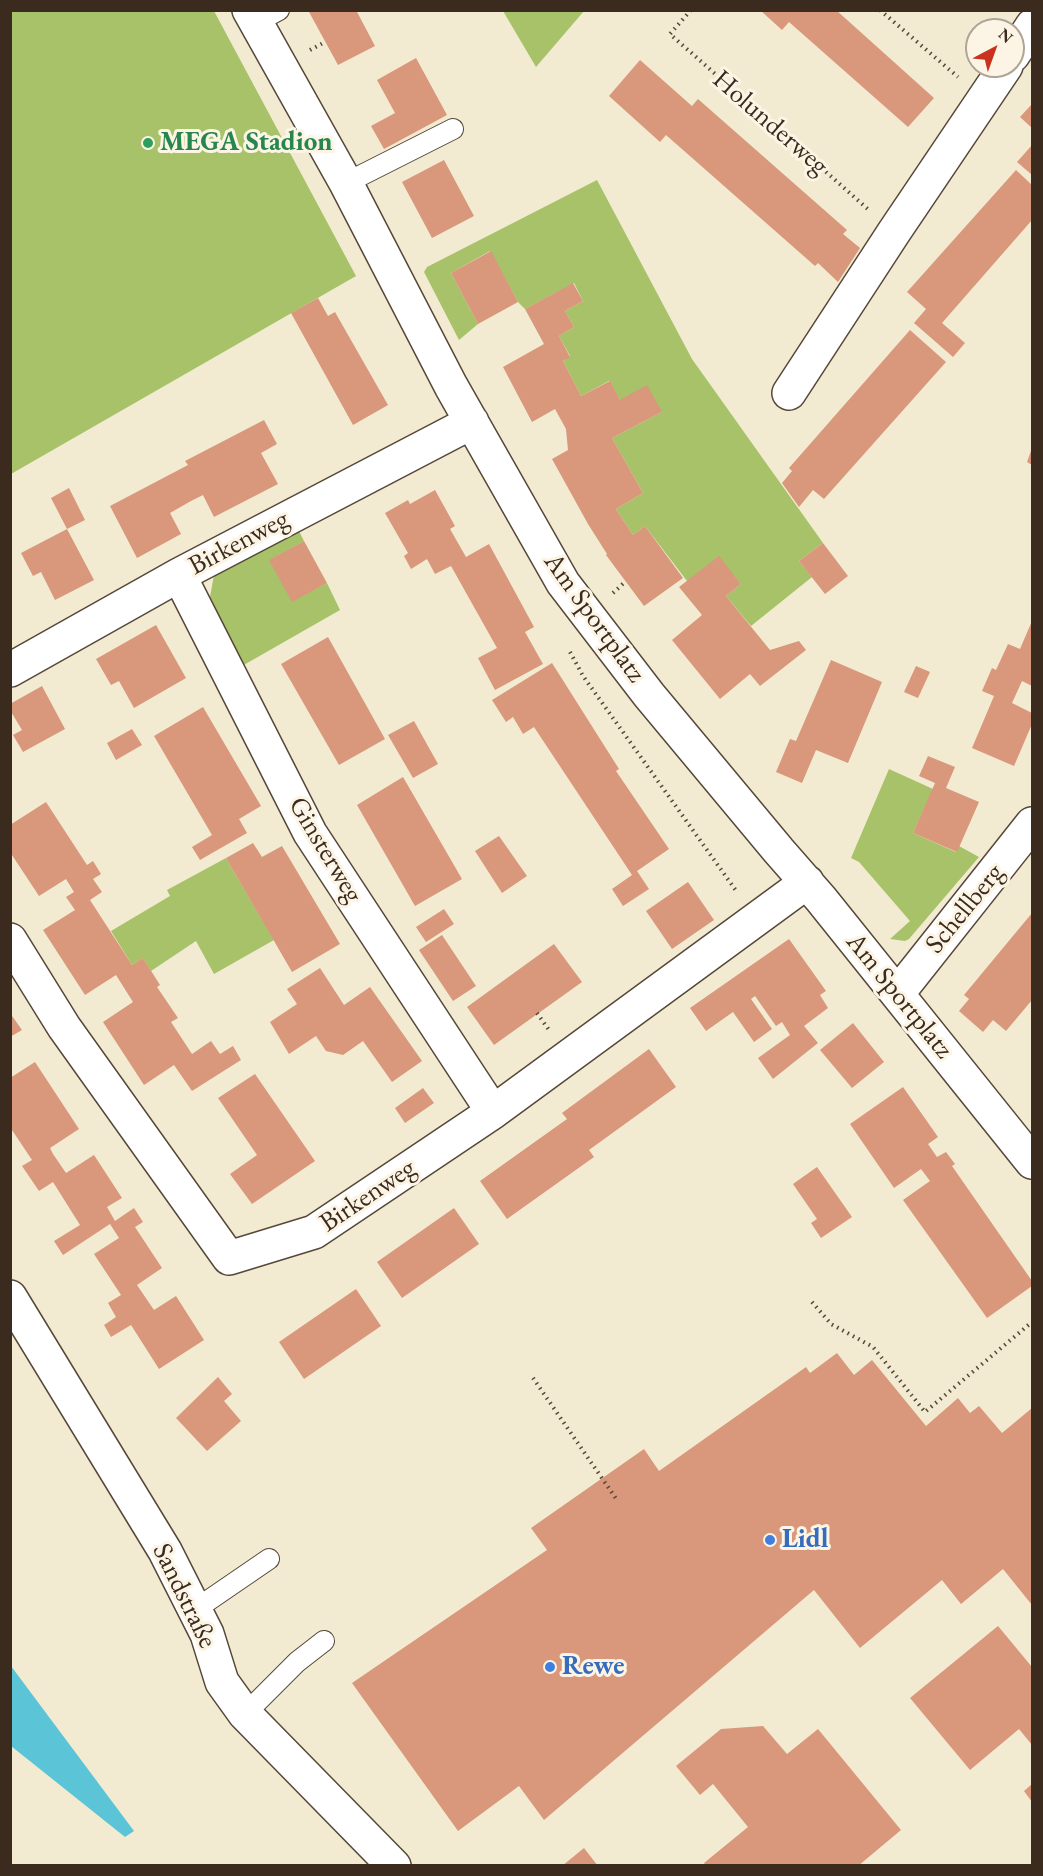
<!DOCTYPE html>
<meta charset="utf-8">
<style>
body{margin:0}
#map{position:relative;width:1043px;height:1876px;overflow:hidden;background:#f2ebd1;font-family:"EB Garamond",serif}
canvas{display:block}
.frame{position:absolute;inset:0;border:12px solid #3b2a1e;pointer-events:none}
.north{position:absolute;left:965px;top:18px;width:60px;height:60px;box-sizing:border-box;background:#fcf5e5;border:2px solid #afa495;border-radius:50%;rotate:41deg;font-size:16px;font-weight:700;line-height:24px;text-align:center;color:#3b2a1e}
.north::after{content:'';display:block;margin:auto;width:21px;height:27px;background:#c8321e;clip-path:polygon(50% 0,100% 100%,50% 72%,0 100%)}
</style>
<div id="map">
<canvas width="1043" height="1876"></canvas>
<div class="frame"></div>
<div class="north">N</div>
</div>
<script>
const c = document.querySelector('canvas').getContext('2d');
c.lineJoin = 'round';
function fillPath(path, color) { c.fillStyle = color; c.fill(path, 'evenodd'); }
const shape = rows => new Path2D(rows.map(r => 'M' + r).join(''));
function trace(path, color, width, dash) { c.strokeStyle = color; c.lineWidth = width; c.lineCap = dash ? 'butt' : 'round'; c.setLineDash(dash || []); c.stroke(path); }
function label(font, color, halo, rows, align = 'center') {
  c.font = font + ' "EB Garamond",serif'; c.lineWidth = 6; c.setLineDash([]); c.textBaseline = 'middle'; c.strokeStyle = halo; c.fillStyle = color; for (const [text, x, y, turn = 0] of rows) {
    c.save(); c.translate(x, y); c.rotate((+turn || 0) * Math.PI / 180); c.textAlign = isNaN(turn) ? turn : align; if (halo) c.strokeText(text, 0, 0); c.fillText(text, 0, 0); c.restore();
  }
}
fillPath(shape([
 [10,11,214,11,356,276,11,474],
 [503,11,584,11,536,67],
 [597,180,692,359,823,543,799,561,812,577,751,626,726,596,741,584,731,572,687,581,645,526,633,535,616,509,643,493,612,438,662,412,620,400,609,381,581,396,563,361,570,356,559,336,574,327,565,311,583,301,574,283,525,309,518,302,490,251,451,273,478,324,459,340,424,272,427,267],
 [298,529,304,541,270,560,292,601,327,583,340,610,242,666,210,597,214,575],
 [889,769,933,789,913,833,956,852,959,846,979,857,909,939,905,941,890,939,910,921,859,862,851,858],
 [226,858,274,940,214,974,196,941,151,971,143,958,132,965,111,931,170,896,167,890]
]), '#a7c269');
fillPath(shape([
 [10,1666,11,1666,134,1831,125,1837,11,1746]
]), '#5bc4d7');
fillPath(shape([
 [311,10,356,10,375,46,338,65,309,12],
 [760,10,836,10,934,98,908,127,789,22,782,30],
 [416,58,447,115,384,149,371,126,395,113,377,80],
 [640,60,692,106,698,99,847,230,843,234,860,248,838,282,818,263,815,266,666,135,660,142,609,96],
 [1032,104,1032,128,1020,117],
 [1032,145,1032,175,1017,162],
 [444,160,474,216,432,238,402,182],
 [1016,170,1032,185,1032,220,942,323,965,343,953,357,914,323,926,309,907,292],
 [491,251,518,302,478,324,451,273],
 [573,283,583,301,565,311,574,327,559,336,570,357,563,361,581,396,610,381,620,400,647,385,662,412,612,438,643,493,616,509,633,535,645,526,683,578,644,606,606,555,607,554,588,524,552,459,568,450,566,429,555,409,532,422,503,367,544,344,525,309],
 [318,298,328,316,335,312,388,405,353,425,291,313],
 [910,330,946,362,824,499,813,490,799,507,782,483,792,471,789,468],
 [264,420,277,444,261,453,278,484,214,517,203,495,191,501,170,513,181,534,137,558,110,506,188,465,185,461],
 [1032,448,1032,465,1027,462],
 [69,488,85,520,67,529,51,498],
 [435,490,455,526,450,529,466,557,489,544,534,627,525,632,543,664,495,690,478,658,497,648,451,566,435,574,427,559,411,569,404,556,408,553,385,513,408,500,410,504],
 [67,529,94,580,55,600,41,572,33,576,21,553],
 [304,541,327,583,292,602,269,560],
 [823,543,848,576,825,594,799,561],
 [719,556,741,584,726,596,770,650,799,641,806,650,760,686,750,674,720,699,672,640,702,615,679,587],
 [1032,621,1032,686,1022,681,1012,703,1032,713,1032,724,1014,766,972,748,994,696,982,691,992,668,996,670,1008,644,1020,649],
 [156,625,186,678,134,708,119,681,111,685,96,659],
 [328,637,385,739,339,765,281,664],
 [831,660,882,682,848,763,816,750,802,783,776,772,790,739,796,741],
 [552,663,619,769,616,771,669,849,637,871,649,889,623,906,612,889,632,875,534,727,523,734,513,717,506,722,492,700],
 [916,666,930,672,918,698,904,692],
 [42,686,65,729,23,752,13,735,22,730,10,710,10,704],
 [203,707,261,806,239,819,247,833,200,860,192,847,212,835,154,736],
 [414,721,438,764,413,778,388,735],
 [132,729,142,745,116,760,107,743],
 [928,756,955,767,946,788,979,802,957,852,913,833,935,783,919,776],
 [403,777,462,879,415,906,357,805],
 [46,802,87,865,93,861,101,874,93,879,102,892,90,900,132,965,143,958,160,985,157,987,178,1018,171,1022,192,1054,211,1041,220,1054,233,1046,241,1060,192,1091,174,1065,144,1085,103,1022,133,1002,116,975,85,995,43,930,75,910,66,897,74,892,66,879,39,896,10,852,10,825],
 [499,836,527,876,502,893,475,851],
 [253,843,262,857,282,846,340,944,292,972,226,858],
 [688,882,714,920,672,949,646,911],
 [444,909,454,924,426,942,416,927],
 [1032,913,1032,1000,1006,1031,993,1020,983,1032,959,1011,969,999,964,995],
 [442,935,476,986,453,1001,419,950],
 [789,939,826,991,820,995,828,1008,804,1026,818,1043,773,1079,758,1058,790,1035,782,1022,776,1026,755,996,751,999,772,1029,754,1042,733,1012,706,1031,690,1008],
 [554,944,582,982,494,1045,467,1007],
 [320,968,344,1005,370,987,422,1061,392,1082,363,1041,343,1055,326,1051,316,1036,289,1054,270,1022,297,1004,287,989],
 [10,1013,22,1030,10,1037],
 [853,1023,884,1062,852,1088,820,1050],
 [649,1049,676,1087,589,1150,594,1157,507,1219,480,1181,567,1119,562,1113],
 [35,1062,79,1129,50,1148,53,1154,66,1173,94,1155,122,1198,107,1207,115,1221,134,1208,143,1222,135,1227,162,1268,137,1285,154,1310,176,1296,204,1340,159,1369,131,1325,111,1337,104,1325,116,1317,108,1303,121,1295,94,1254,119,1238,110,1224,63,1255,54,1241,80,1225,53,1182,39,1191,22,1166,32,1160,10,1127,10,1078],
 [255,1074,315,1161,252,1204,230,1174,257,1155,218,1098],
 [903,1087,938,1137,928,1144,937,1157,946,1152,955,1164,952,1166,1032,1281,1032,1286,987,1318,903,1200,930,1181,921,1169,894,1188,850,1124],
 [423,1088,434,1103,405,1123,395,1108],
 [817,1167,852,1217,821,1238,811,1223,817,1219,793,1184],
 [454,1208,479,1244,402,1298,377,1262],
 [356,1289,381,1326,304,1379,279,1342],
 [837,1353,854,1375,872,1360,926,1426,958,1398,970,1413,979,1406,1002,1433,1032,1408,1032,1605,1003,1569,961,1604,942,1580,860,1648,814,1590,544,1820,519,1786,458,1831,352,1683,547,1550,531,1528,644,1449,659,1471,806,1367,810,1373],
 [218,1377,232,1394,224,1401,241,1421,207,1451,176,1418],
 [998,1626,1032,1667,1032,1745,1019,1729,970,1770,910,1698],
 [763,1726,787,1754,818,1729,901,1830,858,1866,706,1866,704,1863,748,1827,713,1784,700,1795,676,1766,721,1729],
 [1032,1784,1032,1802,1024,1791],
 [584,1848,598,1866,562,1866]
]), '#d9977b');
const service = shape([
 [255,23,279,10],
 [346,183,453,129],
 [196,1609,269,1559],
 [245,1714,297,1662,324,1641]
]);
const minor = shape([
 [249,10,346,183,451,386,563,583,649,695,779,851,821,899,1032,1162],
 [1013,55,1032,26],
 [789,393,894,232,1006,66],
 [179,575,310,833,493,1112],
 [10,670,179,575,472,422],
 [10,940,64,1027,229,1258,314,1232,493,1112,807,882],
 [898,993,1032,824],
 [10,1297,165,1551,207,1634,222,1682,245,1714,394,1866]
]);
trace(service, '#564739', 22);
trace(minor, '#564739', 36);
trace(shape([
 [691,10,670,34,869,210],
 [880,10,958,77],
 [310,50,325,42],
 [613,593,626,581],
 [570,652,583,676,737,892],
 [537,1013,549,1030],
 [812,1302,831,1324,873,1347,925,1412,1032,1322],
 [533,1378,617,1500]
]), '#564739', 4, [1.5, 4.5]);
trace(service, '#fff', 20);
trace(minor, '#fff', 33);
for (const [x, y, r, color] of [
 [148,143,6,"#2e9e5b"],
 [770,1540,6,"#3f7fe0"],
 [550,1667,6,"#3f7fe0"]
]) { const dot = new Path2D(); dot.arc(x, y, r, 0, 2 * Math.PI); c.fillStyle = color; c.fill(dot); trace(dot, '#fcf5e5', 2); }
label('27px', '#3b2a1e', '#fcf5e5', [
 ["Holunderweg",770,123,41],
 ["Birkenweg",239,543,-28],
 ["Am Sportplatz",594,618,54],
 ["Ginsterweg",325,850,59],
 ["Schellberg",965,909,-51],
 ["Am Sportplatz",899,996,51],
 ["Birkenweg",368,1196,-34],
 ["Sandstraße",184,1596,64]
]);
label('bold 27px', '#27864d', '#fcf5e5', [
 ["MEGA Stadion",160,143]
], 'left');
label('bold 27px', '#366cbe', '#fcf5e5', [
 ["Lidl",782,1540],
 ["Rewe",562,1667]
], 'left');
</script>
